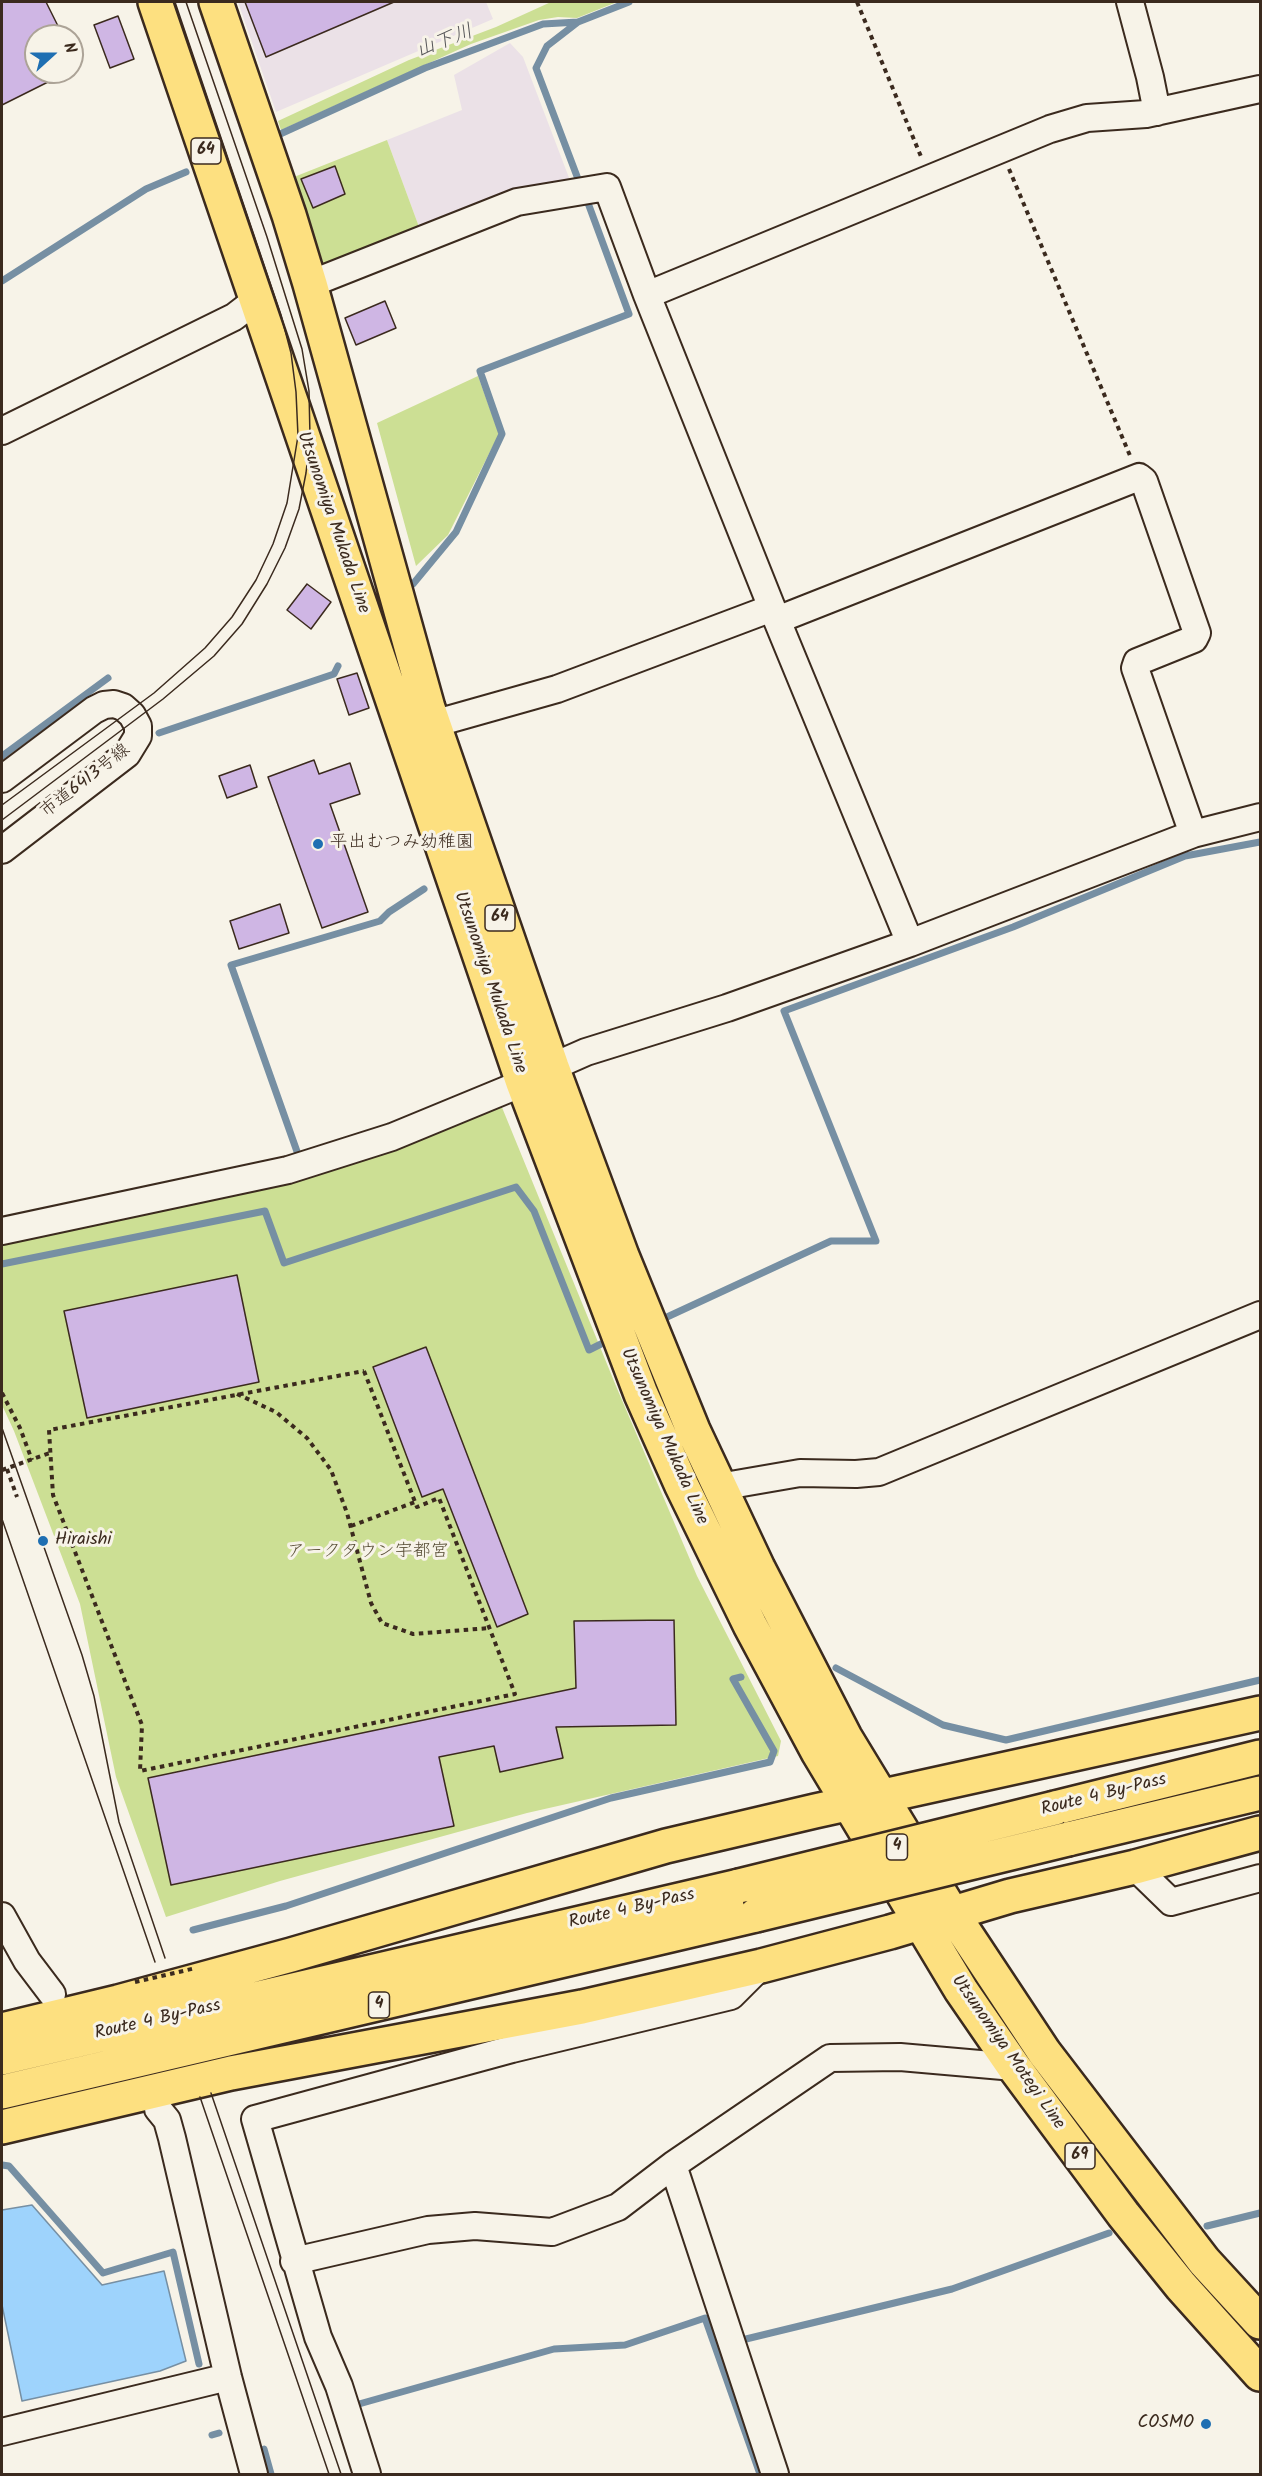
<!DOCTYPE html>
<meta charset="utf-8">
<style>
body{margin:0}
#map{position:relative;width:1262px;height:2476px;overflow:hidden;background:#f7f3e8;font-family:Kalam,sans-serif}
canvas{display:block}
.frame{position:absolute;inset:0;border:3px solid #3b2a1e;pointer-events:none}
.north{position:absolute;left:24px;top:24px;width:60px;height:60px;box-sizing:border-box;background:#f7f3e8;border:2px solid #aca397;border-radius:50%;rotate:69deg;font-size:16px;font-weight:700;line-height:24px;text-align:center;color:#3b2a1e}
.north::after{content:'';display:block;margin:auto;width:21px;height:27px;background:#1f6fb2;clip-path:polygon(50% 0,100% 100%,50% 72%,0 100%)}
</style>
<div id="map">
<canvas width="1262" height="2476"></canvas>
<div class="frame"></div>
<div class="north">N</div>
</div>
<script>
const c = document.querySelector('canvas').getContext('2d');
c.lineJoin = 'round';
function fillPath(path, color) { c.fillStyle = color; c.fill(path, 'evenodd'); }
const shape = rows => new Path2D(rows.map(r => 'M' + r).join(''));
function trace(path, color, width, dash) { c.strokeStyle = color; c.lineWidth = width; c.lineCap = dash ? 'butt' : 'round'; c.setLineDash(dash || []); c.stroke(path); }
function label(font, color, halo, rows, align = 'center') {
  c.font = font + ' Kalam,"Klee One",sans-serif'; c.lineWidth = 6; c.setLineDash([]); c.textBaseline = 'middle'; c.strokeStyle = halo; c.fillStyle = color; for (const [text, x, y, turn = 0] of rows) {
    c.save(); c.translate(x, y); c.rotate((+turn || 0) * Math.PI / 180); c.textAlign = isNaN(turn) ? turn : align; if (halo) c.strokeText(text, 0, 0); c.fillText(text, 0, 0); c.restore();
  }
}
fillPath(shape([
 [238,2,486,2,493,19,276,112],
 [510,43,523,57,571,183,422,235,387,140,462,110,454,75]
]), '#ebe1e7');
fillPath(shape([
 [551,2,617,2,577,18,558,17,539,20,471,44,281,130,278,121,409,60,496,27],
 [387,140,422,235,325,268,294,177],
 [478,376,499,434,448,535,416,566,377,423],
 [501,1105,616,1386,697,1576,781,1741,778,1756,527,1813,280,1881,166,1917,116,1777,80,1604,14,1431,2,1405,2,1241,360,1160,454,1126]
]), '#ccdf94');
const water = shape([
 [32,2205,102,2285,164,2271,186,2361,160,2371,22,2401,2,2305,2,2210,32,2205]
]);
fillPath(water, '#9ed3fc');
trace(water, '#768fa3', 1.5);
trace(shape([
 [278,135,425,68,543,24,578,22,629,2],
 [578,179,536,68,547,46,578,22],
 [2,281,146,189,186,172],
 [413,584,456,532,502,434,480,371,629,314,588,203],
 [159,733,334,674,338,666],
 [2,756,108,678],
 [300,1160,231,965,380,921,389,912,424,889],
 [2,1264,265,1211,284,1263,516,1187,534,1211,589,1350,601,1344],
 [667,1317,831,1241,876,1241,784,1011,1013,927,1185,856,1260,842],
 [836,1668,943,1725,1006,1740,1260,1680],
 [193,1930,286,1906,611,1798,770,1762,774,1751,733,1679,741,1677],
 [2,2165,9,2166,103,2273,173,2252,199,2364],
 [1207,2226,1260,2213],
 [746,2339,952,2289,1109,2233],
 [359,2404,554,2349,625,2345,705,2318,760,2474],
 [212,2435,219,2433],
 [264,2449,271,2474]
]), '#768fa3', 7);
const building = shape([
 [2,2,46,2,63,36,36,36,36,72,68,72,2,105,2,2],
 [245,2,394,2,266,57,245,2],
 [118,16,134,59,110,68,94,25,118,16],
 [335,166,345,194,313,208,301,179,335,166],
 [385,301,396,328,356,345,345,318,385,301],
 [307,584,331,602,311,629,287,610,307,584],
 [357,673,369,708,349,715,337,679,357,673],
 [314,760,319,774,350,763,360,794,330,804,368,912,322,928,268,777,314,760],
 [250,765,257,787,227,798,219,776,250,765],
 [280,904,289,933,239,949,230,921,280,904],
 [237,1275,259,1382,87,1418,64,1311,237,1275],
 [426,1347,528,1614,497,1627,443,1489,422,1497,373,1367,426,1347],
 [674,1620,676,1725,556,1727,563,1758,500,1772,494,1746,439,1757,454,1826,171,1885,148,1778,576,1688,574,1621,674,1620]
]);
fillPath(building, '#cfb6e4');
trace(building, '#3b2a1e', 1.5);
const minor = shape([
 [1130,2,1150,77,1157,112],
 [310,284,517,202,607,187,647,295,772,608,910,943],
 [647,295,1050,129,1087,118,1146,114,1260,89],
 [2,431,234,317,256,300],
 [777,620,1139,477,1144,481,1197,633,1194,639,1137,662,1135,668,1193,834],
 [433,724,557,689,772,608],
 [2,779,94,710,104,705,114,704,123,707,132,715,138,726,138,736,127,754,2,850],
 [2,1231,288,1170,392,1137,523,1083,552,1067,586,1052,727,1008,910,943,1193,834,1260,817],
 [719,1487,800,1473,856,1474,879,1472,1260,1315],
 [1135,1867,1171,1902,1260,1878],
 [2,1916,27,1961,52,1994],
 [158,2109,167,2120,172,2138,228,2377,254,2474],
 [673,2165,775,2474],
 [294,2261,428,2230,475,2226,552,2232,618,2207,673,2165,830,2058,900,2057,1014,2067],
 [2,2432,228,2377],
 [367,2474,339,2386,318,2337,255,2119,512,2049,731,1996,761,1966]
]);
const primary = shape([
 [155,2,523,1083,641,1394,682,1486,750,1625,818,1752,961,1990,1014,2067,1123,2214,1181,2286,1260,2374],
 [216,2,289,215,310,284,428,708,552,1067,622,1256,693,1430,758,1568,845,1737,952,1913,1044,2052,1204,2261,1260,2322]
]);
const trunk = shape([
 [1055,1808,1260,1757],
 [1068,1839,1260,1793],
 [2,2030,118,2002,291,1955,666,1846,815,1811,1260,1713],
 [2,2058,739,1886],
 [2,2092,756,1915],
 [2,2127,231,2073,582,2007,761,1966,890,1932,1010,1896,1135,1867,1260,1833]
]);
trace(minor, '#3b2a1e', 30);
trace(primary, '#3b2a1e', 38);
trace(trunk, '#3b2a1e', 38);
trace(shape([
 [857,2,922,159],
 [1009,169,1131,458],
 [364,1371,417,1507,439,1498,515,1694,140,1771,142,1725,53,1495,49,1430,364,1371],
 [2,1393,20,1428,32,1460],
 [237,1394,276,1412,307,1438,331,1470,347,1513,371,1603,382,1623,413,1634,490,1628],
 [7,1469,17,1497],
 [2,1470,50,1453],
 [351,1526,415,1502]
]), '#3b2a1e', 4, [4.5, 4.5]);
trace(minor, '#f7f3e8', 26);
trace(primary, '#fde080', 33);
trace(trunk, '#fde080', 33);
trace(shape([
 [2,805,154,693,205,648,232,617,256,580,273,544,287,503,298,436,296,392,291,353,281,315,175,2],
 [2,820,163,699,214,656,242,624,267,584,285,548,299,509,306,473,310,437,309,391,302,349,267,237,186,2],
 [2,1428,82,1655,94,1696,119,1822,165,1958],
 [2,1519,155,1962],
 [211,2093,341,2474],
 [200,2097,329,2474]
]), '#3b2a1e', 1.5);
const trunkBridge = shape([
 [739,1886,1055,1808],
 [756,1915,1068,1839]
]);
trace(trunkBridge, '#3b2a1e', 38, []);
trace(shape([
 [135,1982,196,1968]
]), '#3b2a1e', 4, [4.5, 4.5]);
trace(trunkBridge, '#fde080', 33);
for (const [x, y, r, color] of [
 [318,844,6,"#1f6fb2"],
 [43,1541,6,"#1f6fb2"],
 [1206,2424,6,"#1f6fb2"]
]) { const dot = new Path2D(); dot.arc(x, y, r, 0, 2 * Math.PI); c.fillStyle = color; c.fill(dot); trace(dot, '#f7f3e8', 2); }
for (const [x, y, w] of [
 [206,151,30],
 [500,918,30],
 [897,1847,21],
 [379,2005,21],
 [1080,2156,30]
]) { const box = new Path2D(); box.roundRect(x - w / 2, y - 13, w, 26, 4.5); c.fillStyle = '#f7f3e8'; c.fill(box); trace(box, '#3b2a1e', 1.5); }
label('bold 16px', '#3b2a1e', null, [
 ["64",206,151],
 ["64",500,918],
 ["4",897,1847],
 ["4",379,2005],
 ["69",1080,2156]
]);
label('18px', '#3b2a1e', '#f7f3e8', [
 ["Utsunomiya Mukada Line",332,523,71],
 ["市道6413号線",86,782,-38],
 ["Utsunomiya Mukada Line",489,983,71],
 ["Utsunomiya Mukada Line",663,1437,66],
 ["Route 4 By-Pass",1104,1796,-14],
 ["Route 4 By-Pass",632,1910,-13],
 ["Route 4 By-Pass",158,2021,-13],
 ["Utsunomiya Motegi Line",1007,2053,55]
]);
label('18px', '#3b2a1e', '#f7f3e8', [
 ["平出むつみ幼稚園",330,844],
 ["Hiraishi",55,1541],
 ["COSMO",1194,2424,"right"]
], 'left');
label('18px', '#584e36', '#f7f3e8', [
 ["アークタウン宇都宮",368,1553]
]);
label('italic 20px', '#545456', '#f7f3e8', [
 ["山下川",445,43,-21]
]);
</script>
